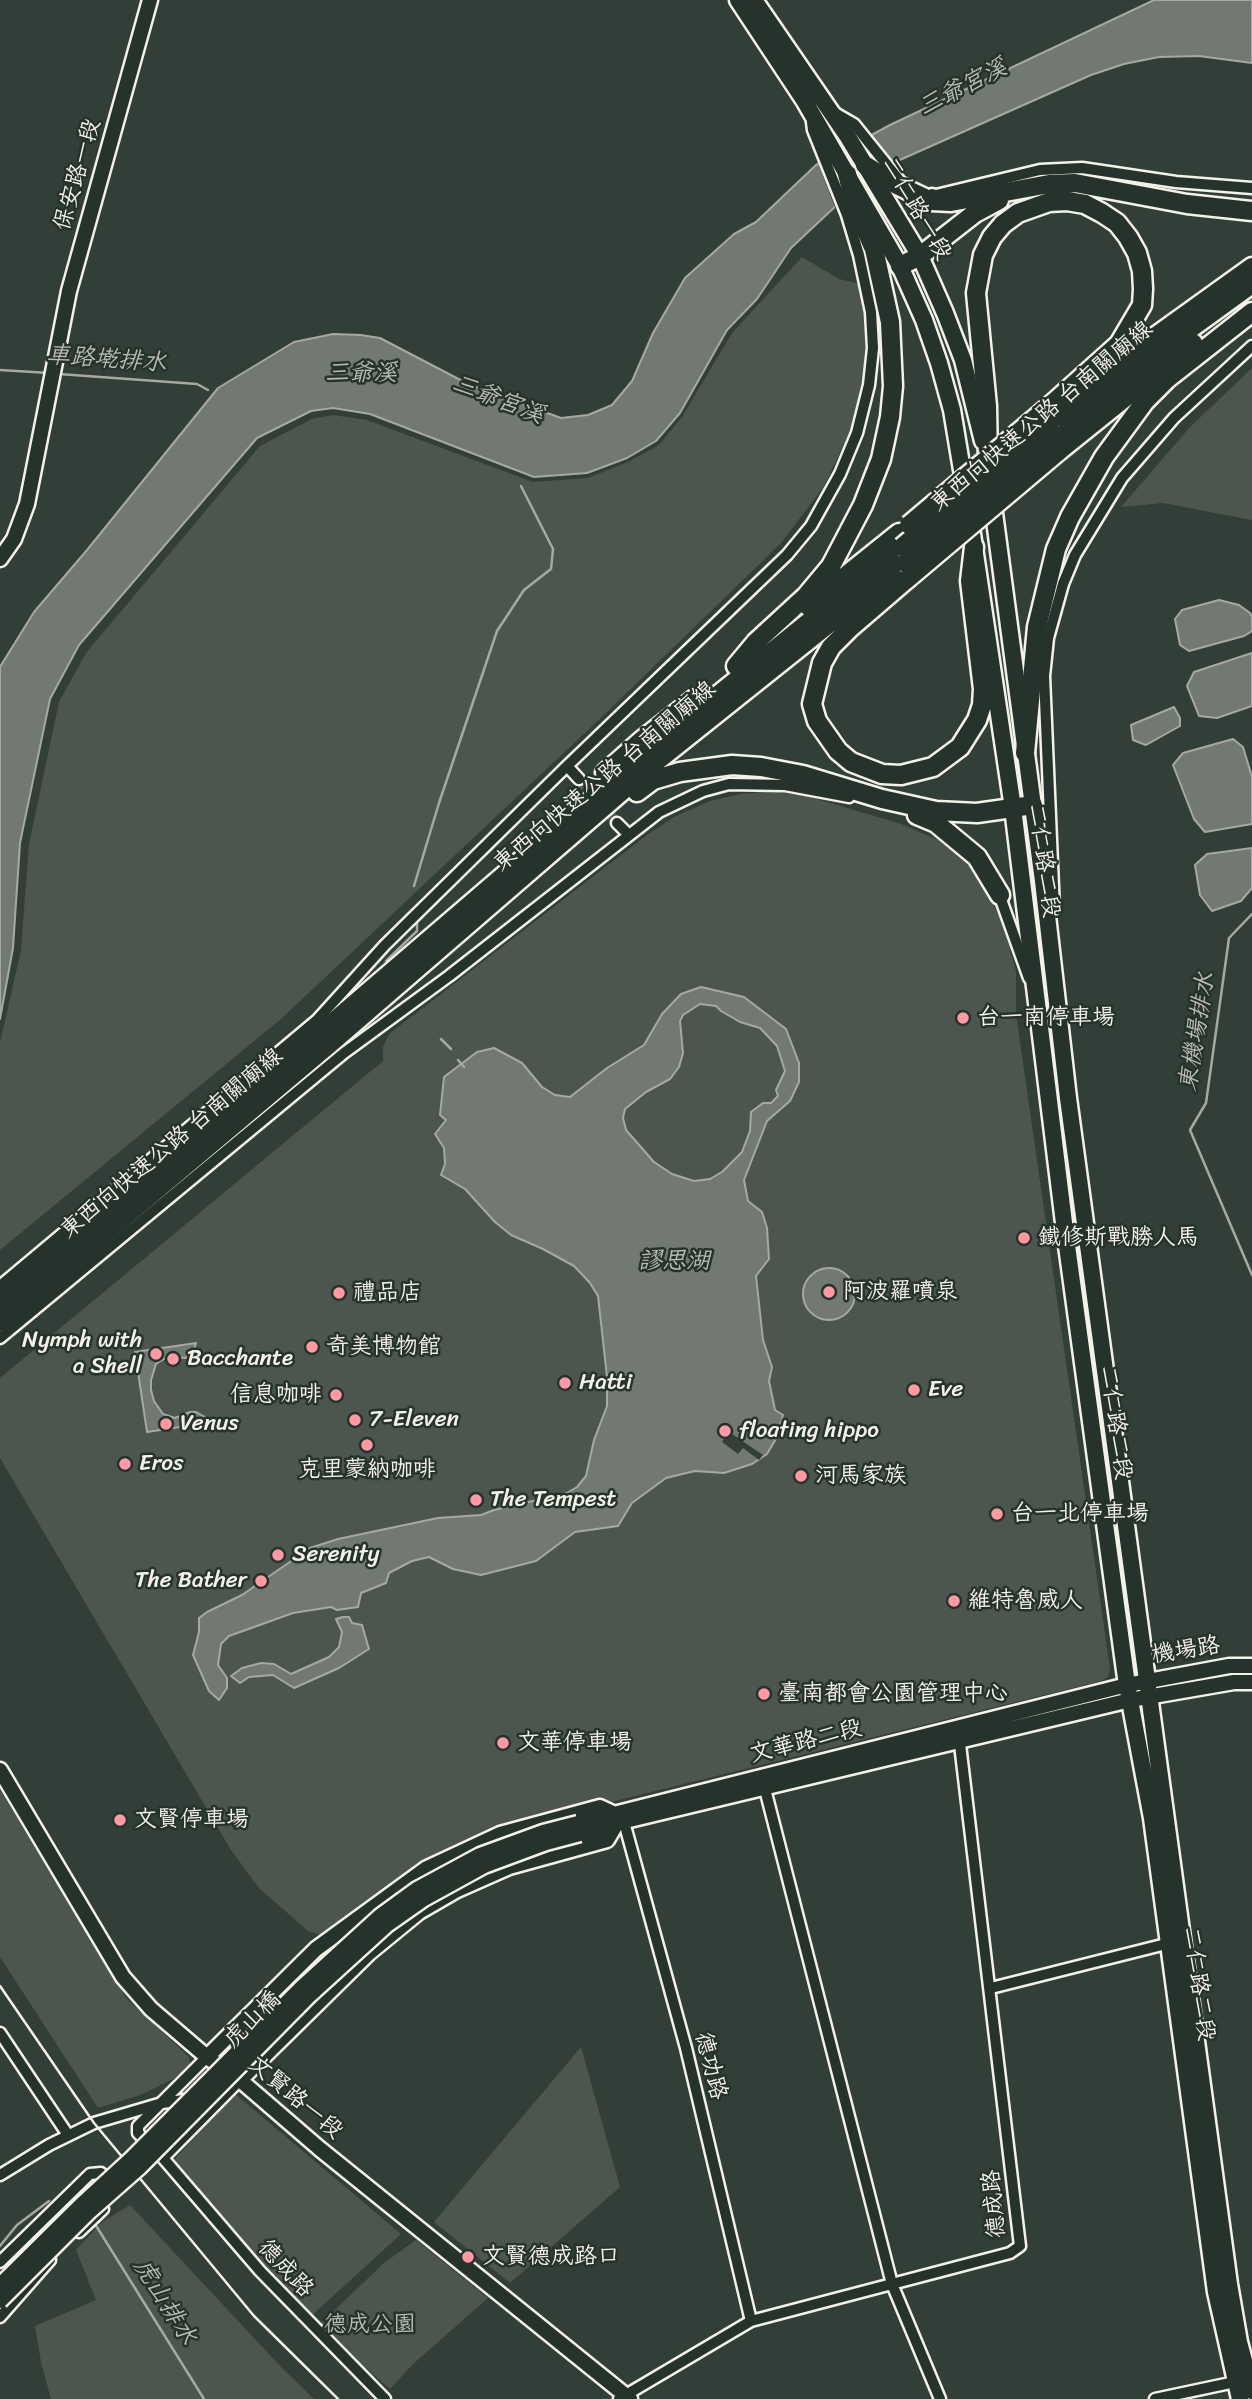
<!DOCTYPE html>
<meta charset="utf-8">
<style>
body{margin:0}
canvas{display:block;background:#323e38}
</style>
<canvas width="1252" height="2399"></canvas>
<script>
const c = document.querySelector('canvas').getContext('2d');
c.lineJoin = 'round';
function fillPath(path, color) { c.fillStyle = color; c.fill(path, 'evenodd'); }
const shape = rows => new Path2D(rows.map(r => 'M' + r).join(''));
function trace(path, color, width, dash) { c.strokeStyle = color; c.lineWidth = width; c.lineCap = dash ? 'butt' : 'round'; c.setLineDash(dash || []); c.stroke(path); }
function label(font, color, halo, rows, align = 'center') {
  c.font = font + ' Sriracha,"LXGW WenKai TC",sans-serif'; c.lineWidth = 5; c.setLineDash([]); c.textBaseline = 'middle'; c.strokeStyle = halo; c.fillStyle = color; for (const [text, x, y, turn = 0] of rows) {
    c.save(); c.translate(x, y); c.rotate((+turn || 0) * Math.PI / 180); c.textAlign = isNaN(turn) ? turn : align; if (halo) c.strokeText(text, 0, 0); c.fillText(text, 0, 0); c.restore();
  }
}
fillPath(shape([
 [802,257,839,279,860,284,865,304,868,343,865,385,855,422,823,488,781,543,606,713,281,1019,0,1250,0,1043,21,950,29,844,59,702,86,653,260,446,312,419,333,415,367,420,533,482,588,478,628,462,659,445,682,417,732,333],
 [1252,368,1252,520,1163,503,1121,507,1190,427],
 [774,791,810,797,901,824,938,840,964,860,978,874,1003,923,1016,972,1016,1014,1110,1669,1108,1677,1101,1681,506,1828,436,1857,373,1898,334,1932,320,1935,308,1931,259,1888,231,1850,0,1458,0,1378,383,1061,383,1047,389,1034,647,835,674,817,710,801,741,794],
 [0,1790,127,1999,189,2057,190,2066,173,2079,143,2094,98,2108,0,1957],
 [581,2047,620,2187,510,2283,434,2222],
 [234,2093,401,2234,310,2317,265,2269,173,2161],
 [130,2205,281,2367,314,2399,51,2399,41,2362,35,2326,96,2300,76,2250,101,2223],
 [416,2240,488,2298,412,2365,390,2389,318,2326,384,2263]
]), '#4c564f');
const water = shape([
 [1154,0,1252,0,1252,63,1199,56,1159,57,1124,64,1091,75,893,163,838,204,791,248,757,299,727,330,680,413,656,441,627,458,587,473,534,477,370,414,333,408,311,411,257,438,79,645,50,699,20,843,13,948,0,1019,0,667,34,612,87,550,218,388,294,342,333,334,361,335,380,338,470,385,561,418,588,415,612,405,632,381,653,333,685,278,734,234,756,222,816,165,890,125,1154,0],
 [1219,600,1239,605,1250,613,1252,617,1252,631,1244,636,1189,651,1180,645,1175,619,1182,610,1219,600],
 [1252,653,1252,706,1217,718,1199,716,1187,686,1194,672,1252,653],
 [1174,707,1180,718,1180,726,1146,745,1133,740,1131,725,1174,707],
 [1233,739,1243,747,1252,777,1252,824,1205,832,1194,819,1173,765,1183,753,1233,739],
 [1252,848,1252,888,1241,901,1212,911,1200,895,1195,865,1207,854,1252,848],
 [701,987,744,997,786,1029,799,1063,799,1082,790,1101,767,1121,744,1180,748,1201,762,1212,767,1228,769,1259,756,1276,763,1340,772,1367,769,1381,775,1410,783,1415,777,1437,767,1454,752,1464,724,1473,695,1471,666,1478,632,1503,618,1526,575,1532,536,1561,481,1575,453,1569,429,1557,412,1561,389,1573,386,1583,361,1593,358,1607,337,1610,331,1607,293,1613,229,1636,221,1644,218,1665,227,1678,227,1688,219,1700,209,1691,193,1655,199,1632,199,1618,207,1612,242,1595,310,1548,338,1539,438,1518,481,1515,494,1510,567,1493,577,1487,586,1476,594,1440,607,1406,607,1377,598,1296,590,1283,574,1266,543,1249,511,1235,495,1222,465,1189,441,1175,445,1164,444,1148,435,1134,446,1120,440,1115,444,1077,477,1052,494,1048,522,1063,542,1087,555,1095,570,1097,607,1068,644,1045,662,1014,681,994,701,987],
 [700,1004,716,1006,721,1011,740,1022,760,1028,777,1046,785,1071,776,1090,778,1096,771,1103,763,1103,751,1112,750,1131,742,1152,722,1172,710,1179,694,1181,672,1174,654,1162,626,1130,623,1118,625,1109,646,1092,670,1079,679,1067,683,1053,680,1021,683,1015,700,1004],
 '803 1294a26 26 0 1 1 52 0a26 26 0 1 1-52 0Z',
 [196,1343,194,1350,186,1358,167,1357,156,1364,151,1380,151,1390,154,1401,163,1414,175,1418,190,1412,196,1412,205,1417,207,1423,147,1432,135,1352,196,1343],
 [343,1617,349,1617,352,1623,362,1625,369,1649,339,1668,294,1688,273,1675,249,1677,240,1683,231,1676,242,1668,261,1663,274,1664,291,1674,329,1657,339,1647,342,1632,336,1619,343,1617]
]);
fillPath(water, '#727972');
trace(water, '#a6a9a1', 2);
fillPath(shape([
 [870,132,893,168,836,210,817,160],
 [729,1432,763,1455,759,1460,743,1448,738,1454,722,1442]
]), '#323e38');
trace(shape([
 [0,370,49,373],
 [59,374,197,384,208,390],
 [414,886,439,803,497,631,524,590,551,569,553,549,521,486],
 [1252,914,1229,938,1206,1103,1190,1130,1252,1275],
 [386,961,417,931,417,922],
 [441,1039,451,1049],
 [458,1060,464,1067],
 [95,2224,204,2399],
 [0,2246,17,2225,49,2201]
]), '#a6a9a1', 2.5);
trace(shape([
 [579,779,617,823]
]), '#4f5952', 10, [10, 5]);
const street = shape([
 [835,113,854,124,899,180],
 [932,194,936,195,1040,170,1082,168,1176,182,1252,188],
 [567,766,579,779],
 [617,823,629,835],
 [999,894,1029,978],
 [1054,910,1044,676,1048,638,1063,584,1075,555,1122,478,1174,418,1252,346],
 [0,1286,317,1020,385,945,567,766,787,555,811,526,840,474,857,433,869,385,873,348,871,312,859,255,847,215,813,130,812,122],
 [0,1338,344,1053,449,976,659,812,703,791,729,784,785,785,849,797],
 [765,1789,892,2284,940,2399],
 [624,1822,686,2048,751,2321],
 [991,1988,1170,1943],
 [0,2033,68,2135],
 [207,2057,138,2126,138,2133,163,2158,240,2080],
 [163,2158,260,2271,385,2399],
 [0,2175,49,2145,94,2123,162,2103,191,2099],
 [79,2232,103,2209],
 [0,2262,90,2174,101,2173,111,2184],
 [0,2317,50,2260],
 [619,2399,751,2321,1010,2253,1020,2246,959,1736],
 [1155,2399,1235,2382]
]);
const secondary = shape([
 [0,559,14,539,27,504,69,291,150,0],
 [0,1770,123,1977,151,2009,207,2057,240,2080,320,2149,630,2399],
 [578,1823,1127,1685,1229,1666,1252,1666],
 [580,1834,617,1823,1130,1700,1234,1682,1252,1682],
 [207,2057,316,1949,427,1868,500,1834,600,1807,615,1814],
 [240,2080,369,1953,419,1912,457,1890,509,1867,607,1840,617,1823]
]);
const primary = shape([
 [738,0,804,100,900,266,924,320,939,363,952,410,965,488],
 [754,0,848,137,920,256,945,313,963,360,983,441],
 [992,498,1043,881,1068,1098,1229,2284,1239,2342,1252,2391],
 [969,514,1013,808,1065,1231,1127,1685,1152,1818,1216,2292,1240,2399]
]);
const highway = shape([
 [865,165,895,184,931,201,951,202,1049,184,1075,183,1187,204,1252,211],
 [900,266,920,256,975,213,999,200],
 [1053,419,1149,341,1252,267],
 [1057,435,1147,360,1252,284],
 [1060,450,1193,343],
 [988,464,987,406,976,293,983,255,992,237,1003,224,1018,213,1049,202,1067,201,1085,204,1102,213,1117,223,1128,237,1137,253,1142,271,1143,289,1142,305,1119,344,1051,405],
 [907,579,850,628,831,647,822,663,812,704,817,721,838,751,851,762,882,774,901,775,933,767,960,747,977,720,982,705,983,689,970,581,974,547],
 [808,606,899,533],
 [736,666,756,642,806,596,831,566,863,505,881,459,890,417,893,386,890,322,874,249,856,209,847,174],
 [1025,753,1037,627,1056,549,1070,517,1104,457,1145,401,1167,379,1252,312],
 [605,773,642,740,697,697],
 [637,792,653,780,680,772,732,765,761,767,803,775,882,799,936,811,977,813,1033,805],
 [917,815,936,823,977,857,1000,895],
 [0,1302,324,1030,651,749,902,547],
 [0,1322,333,1041,657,761,905,563]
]);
trace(street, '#f4f1e8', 15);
trace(secondary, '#f4f1e8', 19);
trace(primary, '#f4f1e8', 21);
trace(highway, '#f4f1e8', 23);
trace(street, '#26332d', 10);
trace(secondary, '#26332d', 14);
trace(primary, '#26332d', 16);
trace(highway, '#26332d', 18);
trace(shape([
 [0,1986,94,2123,254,2316,338,2399]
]), '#f4f1e8', 2.5);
const secondaryBridge = shape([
 [0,2285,81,2205,131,2159,301,1988,380,1916,417,1889,480,1855,543,1832,578,1823],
 [0,2301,88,2213,139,2168,309,1996,387,1925,424,1899,484,1866,546,1843,580,1834]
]);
const highwayBridge = shape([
 [909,525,1051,405],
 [902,547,1053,419],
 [905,563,1057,435],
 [907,579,1060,450]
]);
trace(secondaryBridge, '#f4f1e8', 19, []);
trace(highwayBridge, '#f4f1e8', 23, []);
trace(secondaryBridge, '#26332d', 14);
trace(highwayBridge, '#26332d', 18);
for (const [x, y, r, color] of [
 [963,1018,7,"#ff9aa2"],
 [1024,1238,7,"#ff9aa2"],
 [829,1292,7,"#ff9aa2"],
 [339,1293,7,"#ff9aa2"],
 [312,1347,7,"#ff9aa2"],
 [156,1354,7,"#ff9aa2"],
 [173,1359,7,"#ff9aa2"],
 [565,1383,7,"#ff9aa2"],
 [914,1390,7,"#ff9aa2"],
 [336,1395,7,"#ff9aa2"],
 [355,1420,7,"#ff9aa2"],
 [166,1424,7,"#ff9aa2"],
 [725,1431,7,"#ff9aa2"],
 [367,1445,7,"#ff9aa2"],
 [125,1464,7,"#ff9aa2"],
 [801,1476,7,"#ff9aa2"],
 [476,1500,7,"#ff9aa2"],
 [997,1514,7,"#ff9aa2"],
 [278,1555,7,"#ff9aa2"],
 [261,1581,7,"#ff9aa2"],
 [954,1601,7,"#ff9aa2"],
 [764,1694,7,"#ff9aa2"],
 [503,1743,7,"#ff9aa2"],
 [120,1820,7,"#ff9aa2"],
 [468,2257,7,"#ff9aa2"]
]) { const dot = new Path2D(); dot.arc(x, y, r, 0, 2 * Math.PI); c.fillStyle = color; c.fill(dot); trace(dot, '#26332d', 2.5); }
label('23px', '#f4f1e8', '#26332d', [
 ["保安路一段",78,175,-74],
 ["二仁路一段",916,209,60],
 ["東西向快速公路 台南關廟線",1042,417,-40],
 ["東西向快速公路 台南關廟線",605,777,-40],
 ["二仁路二段",1043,861,82],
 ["東西向快速公路 台南關廟線",172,1144,-40],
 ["二仁路二段",1115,1423,82],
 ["機場路",1186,1651,-9],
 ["文華路二段",806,1742,-14],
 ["二仁路二段",1198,1984,82],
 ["虎山橋",253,2020,-45],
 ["德功路",710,2066,76],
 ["文賢路一段",295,2098,40],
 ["德成路",995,2204,-95],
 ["德成路",285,2269,47]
]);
label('23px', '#f4f1e8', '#26332d', [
 ["台一南停車場",977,1018],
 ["鐵修斯戰勝人馬",1038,1238],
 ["阿波羅噴泉",843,1292],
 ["禮品店",353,1293],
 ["Nymph with",142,1341,"right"],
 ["a Shell",142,1367,"right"],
 ["奇美博物館",326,1347],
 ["Bacchante",187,1359],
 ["Hatti",579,1383],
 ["Eve",928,1390],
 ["信息咖啡",322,1395,"right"],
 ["7-Eleven",369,1420],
 ["Venus",180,1424],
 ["floating hippo",739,1431],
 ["Eros",139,1464],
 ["克里蒙納咖啡",367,1470,"center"],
 ["河馬家族",815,1476],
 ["The Tempest",490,1500],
 ["台一北停車場",1011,1514],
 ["Serenity",292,1555],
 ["The Bather",247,1581,"right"],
 ["維特魯威人",968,1601],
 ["臺南都會公園管理中心",778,1694],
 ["文華停車場",517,1743],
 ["文賢停車場",134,1820],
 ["文賢德成路口",482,2257]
], 'left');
label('23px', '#b9bbb2', '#26332d', [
 ["德成公園",370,2325]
]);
label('italic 24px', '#babbb3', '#26332d', [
 ["三爺宮溪",963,88,-27],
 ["車路墘排水",106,360,4],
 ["三爺溪",361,374],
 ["三爺宮溪",498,400,21],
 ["東機場排水",1198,1032,-81],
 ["謬思湖",674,1262],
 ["虎山排水",164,2302,58]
]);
</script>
